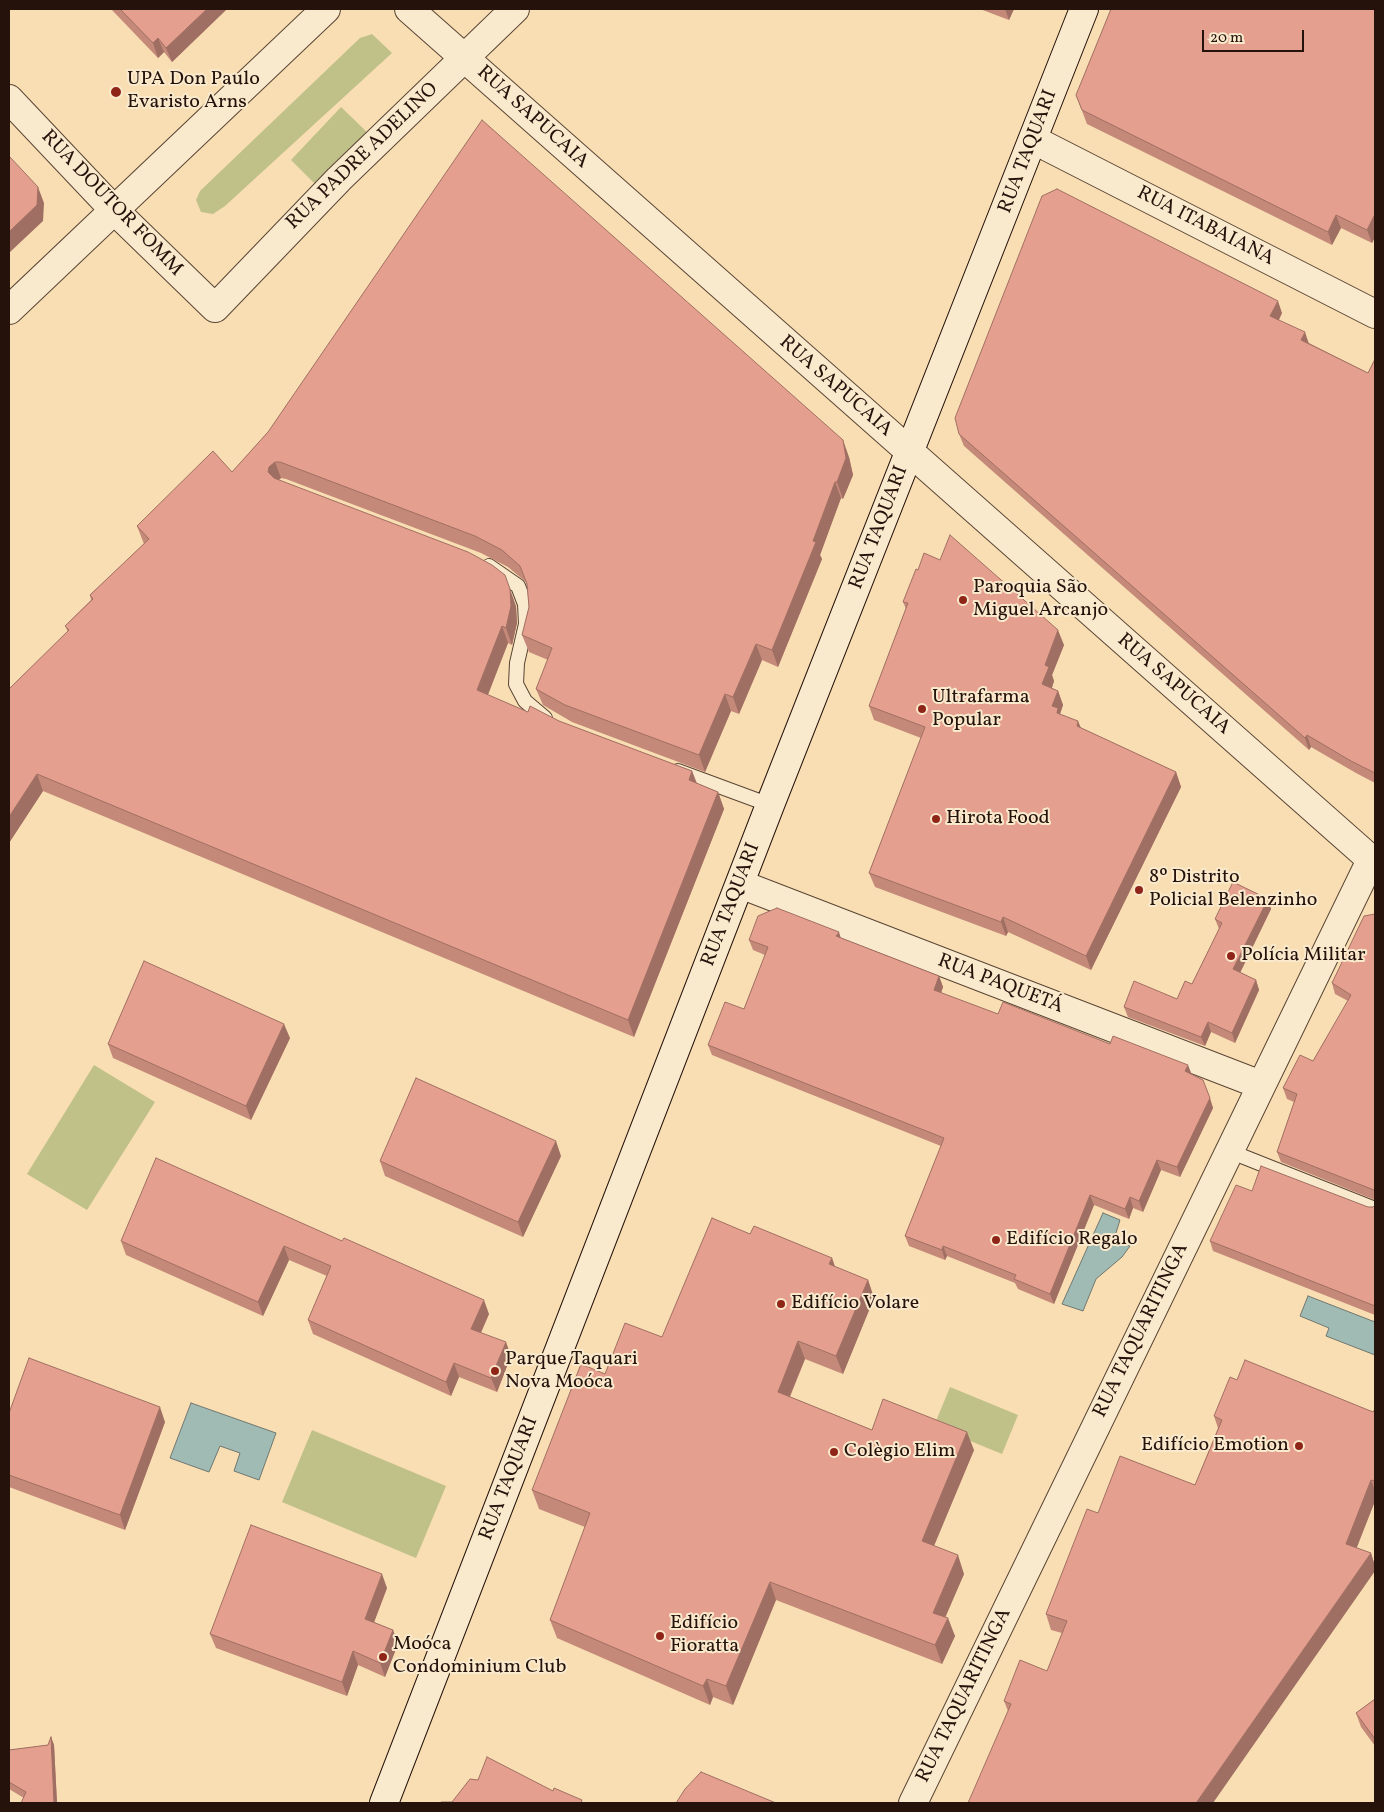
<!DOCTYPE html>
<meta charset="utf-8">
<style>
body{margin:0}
#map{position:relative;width:1384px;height:1812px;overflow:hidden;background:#f8deb2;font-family:Vollkorn,serif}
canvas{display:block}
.frame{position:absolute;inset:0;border:10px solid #25120b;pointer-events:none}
.scale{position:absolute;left:1202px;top:30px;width:102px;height:22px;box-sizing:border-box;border:2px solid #25120b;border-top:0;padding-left:6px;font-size:15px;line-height:18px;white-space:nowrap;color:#25120b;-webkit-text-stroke:4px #faeacd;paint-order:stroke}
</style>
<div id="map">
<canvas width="1384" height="1812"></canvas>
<div class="frame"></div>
<div class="scale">20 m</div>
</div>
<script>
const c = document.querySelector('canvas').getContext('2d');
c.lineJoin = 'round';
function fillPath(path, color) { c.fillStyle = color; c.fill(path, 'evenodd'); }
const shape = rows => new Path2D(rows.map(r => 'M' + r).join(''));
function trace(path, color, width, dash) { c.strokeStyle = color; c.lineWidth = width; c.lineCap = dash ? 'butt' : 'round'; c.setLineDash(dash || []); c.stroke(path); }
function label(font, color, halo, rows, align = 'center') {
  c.font = font + ' Vollkorn,serif'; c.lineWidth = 4; c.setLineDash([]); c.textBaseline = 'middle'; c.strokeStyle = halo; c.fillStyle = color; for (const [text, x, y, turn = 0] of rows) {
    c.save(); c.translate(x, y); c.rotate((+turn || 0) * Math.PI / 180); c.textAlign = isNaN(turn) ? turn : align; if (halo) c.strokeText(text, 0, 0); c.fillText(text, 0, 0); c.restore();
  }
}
fillPath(shape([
 [372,34,392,53,225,206,213,214,201,212,196,200,200,191,360,38],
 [341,107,370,135,319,188,291,160],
 [94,1065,155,1102,87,1210,27,1174],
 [950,1387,1018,1415,1002,1454,934,1426],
 [312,1430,446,1486,416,1558,282,1502]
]), '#c0c089');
const water = shape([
 [1103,1213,1120,1220,1114,1239,1130,1246,1122,1257,1096,1279,1083,1311,1062,1304,1103,1213],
 [1308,1296,1375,1322,1375,1355,1326,1336,1329,1328,1300,1316,1308,1296],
 [191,1403,276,1433,259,1480,234,1471,240,1453,220,1446,209,1472,170,1458,191,1403]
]);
fillPath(water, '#a0bbb4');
trace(water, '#6f7770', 1);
const service = shape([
 [489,566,518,586,525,604,526,624,517,663,516,684,525,701,545,718],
 [678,771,770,805],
 [1229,1151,1375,1209]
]);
const minor = shape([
 [409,9,1375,863],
 [1034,140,1375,314],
 [113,209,215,308,339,179,515,9],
 [740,884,1261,1085],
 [913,1803,1371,860]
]);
const tertiary = shape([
 [9,99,113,209],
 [9,310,326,9]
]);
const secondary = shape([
 [384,1803,770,805,1084,9]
]);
trace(service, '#5a4535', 16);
trace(minor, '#5a4535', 30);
trace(tertiary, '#5a4535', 30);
trace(secondary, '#25120b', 30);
trace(service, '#faeacd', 14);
trace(minor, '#faeacd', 28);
trace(tertiary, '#faeacd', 28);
trace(secondary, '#faeacd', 28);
fillPath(shape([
 [111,9,227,9,172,62,164,52,158,58],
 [980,9,1014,9,1009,20],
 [1375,9,1375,237,1372,243,1341,228,1332,245,1087,124,1076,95],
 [1282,313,1279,320,1309,343,1368,373,1375,359,1375,783,1356,773,1311,747,1309,750,964,446,959,434],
 [268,432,849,457,853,475,843,499,841,498,820,555,822,559,778,667,762,660,739,714,731,711,705,772,572,722,543,705,536,689,548,660,529,652,522,635,529,607,527,586,526,582,508,567,481,553,286,479,281,478,279,480,516,606,517,623,512,645,508,643,488,695,528,712,559,721,692,771,697,783,718,792,724,809,634,1037,43,791,9,843,9,689,68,632,65,626,91,600,90,595,144,544,137,526,232,472],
 [903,602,1064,645,1052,675,1054,681,1052,688,1058,691,1063,705,1060,714,1081,728,1176,772,1181,787,1091,970,1008,932,1006,936,875,887,869,873,921,738,874,720,869,706,906,609],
 [1268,899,1271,909,1240,973,1256,980,1259,990,1235,1043,1211,1032,1205,1046,1128,1017,1124,1007,1177,999,1192,984,1219,929,1215,919],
 [1375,914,1375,1200,1281,1162,1277,1152,1294,1102,1287,1099,1283,1088,1313,1061,1348,1001,1335,994,1332,983],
 [841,938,939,976,943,987,941,993,998,1014,1110,1044,1191,1074,1203,1080,1213,1108,1180,1177,1161,1170,1143,1212,1133,1208,1129,1219,1094,1205,1054,1304,1018,1289,1015,1283,947,1256,945,1260,909,1246,905,1236,941,1146,712,1055,708,1045,744,1009,765,955,753,950,749,940],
 [290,1038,251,1120,113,1058,108,1044],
 [561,1156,523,1237,385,1176,380,1161],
 [1252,1191,1368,1207,1373,1207,1375,1205,1375,1315,1213,1251,1210,1241],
 [750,1234,832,1258,835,1267,868,1280,874,1298,843,1374,805,1359,790,1397,872,1430,974,1450,934,1546,964,1574,945,1617,955,1636,942,1664,776,1600,733,1705,713,1697,710,1705,557,1638,550,1620,585,1527,539,1509,532,1490,605,1374,662,1337],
 [121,1241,342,1241,489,1314,481,1333,511,1356,497,1392,459,1377,451,1396,313,1334,308,1320,327,1276,289,1260,263,1316,126,1255],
 [1237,1380,1373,1412,1375,1409,1375,1501,1356,1548,1371,1553,1375,1566,1375,1571,1008,1711,1004,1701,1047,1671,1062,1633,1051,1630,1046,1614,1098,1513,1195,1485,1218,1428,1214,1416],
 [9,1413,165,1422,125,1530,9,1487],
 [387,1588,374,1622,393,1630,398,1644,385,1677,358,1665,347,1696,216,1648,210,1634],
 [1375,1699,1375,1746,1361,1727,1356,1713],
 [51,1737,54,1745,57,1803,21,1803,24,1798,9,1789,9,1750,48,1745]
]), '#c5897a');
fillPath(shape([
 [207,9,227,9,172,62,166,48],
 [1005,9,1014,9,1009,20],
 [158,38,164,52,158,58,153,43],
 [38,187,44,203,43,221,9,253,9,232],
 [1375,214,1375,237,1372,243,1367,230],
 [1336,215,1341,228,1332,245,1328,232],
 [1278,301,1282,313,1275,327,1270,316],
 [1305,332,1309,344,1301,340],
 [843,440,849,457,853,475,843,499,837,482],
 [275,462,281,478,275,483,268,472,269,467],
 [835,482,841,498,820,555,822,559,778,667,772,650],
 [510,589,516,606,517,623,512,645,506,628],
 [502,626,508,643,483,707,477,690],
 [1058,630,1064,645,1052,675,1054,681,1048,699,1042,684,1045,665],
 [756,644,762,660,739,714,733,697],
 [1058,691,1063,705,1060,714,1064,723,1052,706],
 [725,694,731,711,705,772,699,755],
 [1078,721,1084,735,1077,726],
 [1307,735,1311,747,1309,750,1305,738],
 [692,771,698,788,689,780],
 [1176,772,1181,787,1091,970,1086,956],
 [37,774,43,791,9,843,9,817],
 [718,792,724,809,634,1037,628,1020],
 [1268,899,1271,909,1237,979,1233,969],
 [1003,917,1008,932,1006,936,1001,922],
 [839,932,842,942,836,936],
 [939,976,943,987,938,1001,934,990],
 [1256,980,1259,990,1235,1043,1232,1033],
 [1208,1022,1211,1032,1205,1046,1201,1037],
 [284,1024,290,1038,251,1120,246,1106],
 [1188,1065,1192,1075,1185,1071],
 [1210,1098,1213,1108,1180,1177,1177,1167],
 [556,1141,561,1156,523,1237,518,1222],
 [1157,1160,1161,1170,1143,1212,1139,1201],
 [1090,1195,1094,1205,1054,1304,1050,1294],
 [1130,1197,1133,1208,1129,1219,1125,1209],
 [284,1246,289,1260,263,1316,258,1302],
 [943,1246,947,1256,945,1260,942,1250],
 [832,1258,838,1276,829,1264],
 [868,1280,874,1298,843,1374,836,1356],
 [484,1300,489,1314,476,1343,471,1329],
 [798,1341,805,1359,784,1410,778,1392],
 [506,1342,511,1356,497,1392,491,1378],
 [454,1363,459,1377,451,1396,446,1382],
 [160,1407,165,1422,125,1530,120,1515],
 [967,1432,974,1450,928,1560,922,1541],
 [1371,1480,1375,1490,1375,1501,1352,1560,1346,1544],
 [1371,1553,1375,1566,1375,1571,1213,1803,1196,1803],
 [958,1555,964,1574,939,1632,933,1613],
 [382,1574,387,1588,370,1633,365,1619],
 [770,1582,776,1600,733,1705,726,1686],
 [948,1618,955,1636,942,1664,935,1645],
 [393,1630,398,1644,385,1677,380,1663],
 [353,1651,358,1665,347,1696,342,1682],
 [707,1679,713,1697,710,1705,703,1686],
 [51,1737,54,1745,57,1803,54,1803]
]), '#a06f63');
const building = shape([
 [120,9,207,9,166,48,158,38,153,43,120,9],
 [1111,9,1375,9,1375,214,1367,230,1336,215,1328,232,1082,110,1076,95,1111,9],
 [482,120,843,440,846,458,837,482,835,482,813,541,816,542,772,650,756,644,733,697,725,694,699,755,565,705,536,689,552,648,522,635,529,607,527,584,520,566,502,550,475,536,280,462,275,462,269,467,268,472,274,478,468,552,492,565,505,575,510,589,511,606,506,628,502,626,477,690,528,712,530,706,559,721,692,771,689,780,718,792,628,1020,37,774,9,817,9,689,69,630,65,626,93,599,90,595,149,539,137,526,213,451,232,472,268,432,482,120],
 [9,156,38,187,37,205,9,232,9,156],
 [1057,189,1278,301,1270,316,1305,332,1301,340,1368,373,1375,359,1375,773,1351,761,1307,735,1305,738,959,434,955,418,1042,196,1057,189],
 [950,535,1058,630,1045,665,1049,667,1042,684,1058,691,1052,706,1058,708,1057,713,1078,721,1077,726,1176,772,1086,956,1003,917,1001,922,869,873,925,727,869,706,908,603,903,602,916,569,918,570,924,553,940,560,950,535],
 [1233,882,1268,899,1233,969,1256,980,1232,1033,1208,1022,1201,1037,1124,1007,1134,981,1177,999,1185,981,1192,984,1222,923,1215,919,1233,882],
 [777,908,839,932,836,936,939,976,934,990,998,1014,1003,1002,1110,1044,1113,1036,1188,1065,1185,1071,1203,1080,1210,1098,1177,1167,1157,1160,1139,1201,1130,1197,1125,1209,1090,1195,1050,1294,1014,1279,1016,1275,943,1246,942,1250,905,1236,944,1138,708,1045,725,1002,744,1009,768,947,749,940,758,916,777,908],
 [1375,914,1375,1191,1374,1190,1277,1152,1297,1094,1283,1088,1300,1055,1313,1061,1351,995,1332,983,1364,916,1375,914],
 [144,961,284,1024,246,1106,108,1044,144,961],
 [416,1078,556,1141,518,1222,380,1161,416,1078],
 [156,1158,342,1241,344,1238,484,1300,471,1329,506,1342,491,1378,454,1363,446,1382,308,1320,331,1266,284,1246,258,1302,121,1241,156,1158],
 [1261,1166,1368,1207,1373,1207,1375,1205,1375,1306,1210,1241,1236,1185,1252,1191,1261,1166],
 [712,1218,750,1234,754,1226,832,1258,829,1264,868,1280,836,1356,798,1341,778,1392,872,1430,883,1399,967,1432,922,1541,958,1555,933,1613,948,1618,935,1645,770,1582,726,1686,707,1679,703,1686,550,1620,590,1513,532,1490,581,1364,605,1374,625,1323,662,1337,712,1218],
 [29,1358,160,1407,120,1515,9,1475,9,1413,29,1358],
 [1245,1360,1373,1412,1375,1409,1375,1481,1371,1480,1346,1544,1371,1553,1196,1803,968,1803,1011,1704,1004,1701,1020,1660,1047,1671,1067,1621,1046,1614,1087,1509,1098,1513,1120,1456,1195,1485,1222,1420,1214,1416,1230,1377,1237,1380,1245,1360],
 [251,1525,382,1574,365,1619,393,1630,380,1663,353,1651,342,1682,210,1634,251,1525],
 [1375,1699,1375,1739,1356,1713,1375,1699],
 [51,1737,54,1803,21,1803,26,1792,9,1782,9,1750,48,1745,51,1737],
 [487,1757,553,1791,554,1788,582,1800,581,1803,440,1803,441,1802,452,1802,470,1779,478,1780,487,1757],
 [701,1772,776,1803,676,1803,685,1789,701,1772]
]);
fillPath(building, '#e59f8e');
trace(building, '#a06f63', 1);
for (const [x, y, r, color] of [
 [116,92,6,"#8f2418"],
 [963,600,5,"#8f2418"],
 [922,709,5,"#8f2418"],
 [936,819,5,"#8f2418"],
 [1139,890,5,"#8f2418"],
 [1231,956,5,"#8f2418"],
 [996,1240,5,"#8f2418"],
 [781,1304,5,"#8f2418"],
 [495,1371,5,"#8f2418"],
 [1299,1446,5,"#8f2418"],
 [834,1452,5,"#8f2418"],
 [660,1636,5,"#8f2418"],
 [383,1657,5,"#8f2418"]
]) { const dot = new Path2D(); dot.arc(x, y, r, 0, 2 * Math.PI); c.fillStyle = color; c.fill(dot); trace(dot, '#faeacd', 2); }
label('20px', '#25120b', '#faeacd', [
 ["UPA Don Paulo",127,80],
 ["Evaristo Arns",127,103],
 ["Paroquia São",973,588],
 ["Miguel Arcanjo",973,611],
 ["Ultrafarma",932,698],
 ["Popular",932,721],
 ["Hirota Food",946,819],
 ["8º Distrito",1149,878],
 ["Policial Belenzinho",1149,901],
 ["Polícia Militar",1241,956],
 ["Edifício Regalo",1006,1240],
 ["Edifício Volare",791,1304],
 ["Parque Taquari",505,1360],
 ["Nova Moóca",505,1383],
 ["Edifício Emotion",1289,1446,"right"],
 ["Colègio Elim",844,1452],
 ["Edifício",670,1624],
 ["Fioratta",670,1647],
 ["Moóca",393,1645],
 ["Condominium Club",393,1668]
], 'left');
label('20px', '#25120b', '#faeacd', [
 ["RUA SAPUCAIA",532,118,42],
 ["RUA TAQUARI",1029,152,-69],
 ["RUA PADRE ADELINO",363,157,-44],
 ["RUA DOUTOR FOMM",111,204,46],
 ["RUA ITABAIANA",1205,227,27],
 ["RUA SAPUCAIA",835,387,41],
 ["RUA TAQUARI",880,528,-69],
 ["RUA SAPUCAIA",1173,685,41],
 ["RUA TAQUARI",732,905,-69],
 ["RUA PAQUETÁ",1000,985,21],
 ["RUA TAQUARITINGA",1142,1331,-64],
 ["RUA TAQUARI",510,1479,-69],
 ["RUA TAQUARITINGA",965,1696,-64]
]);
</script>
